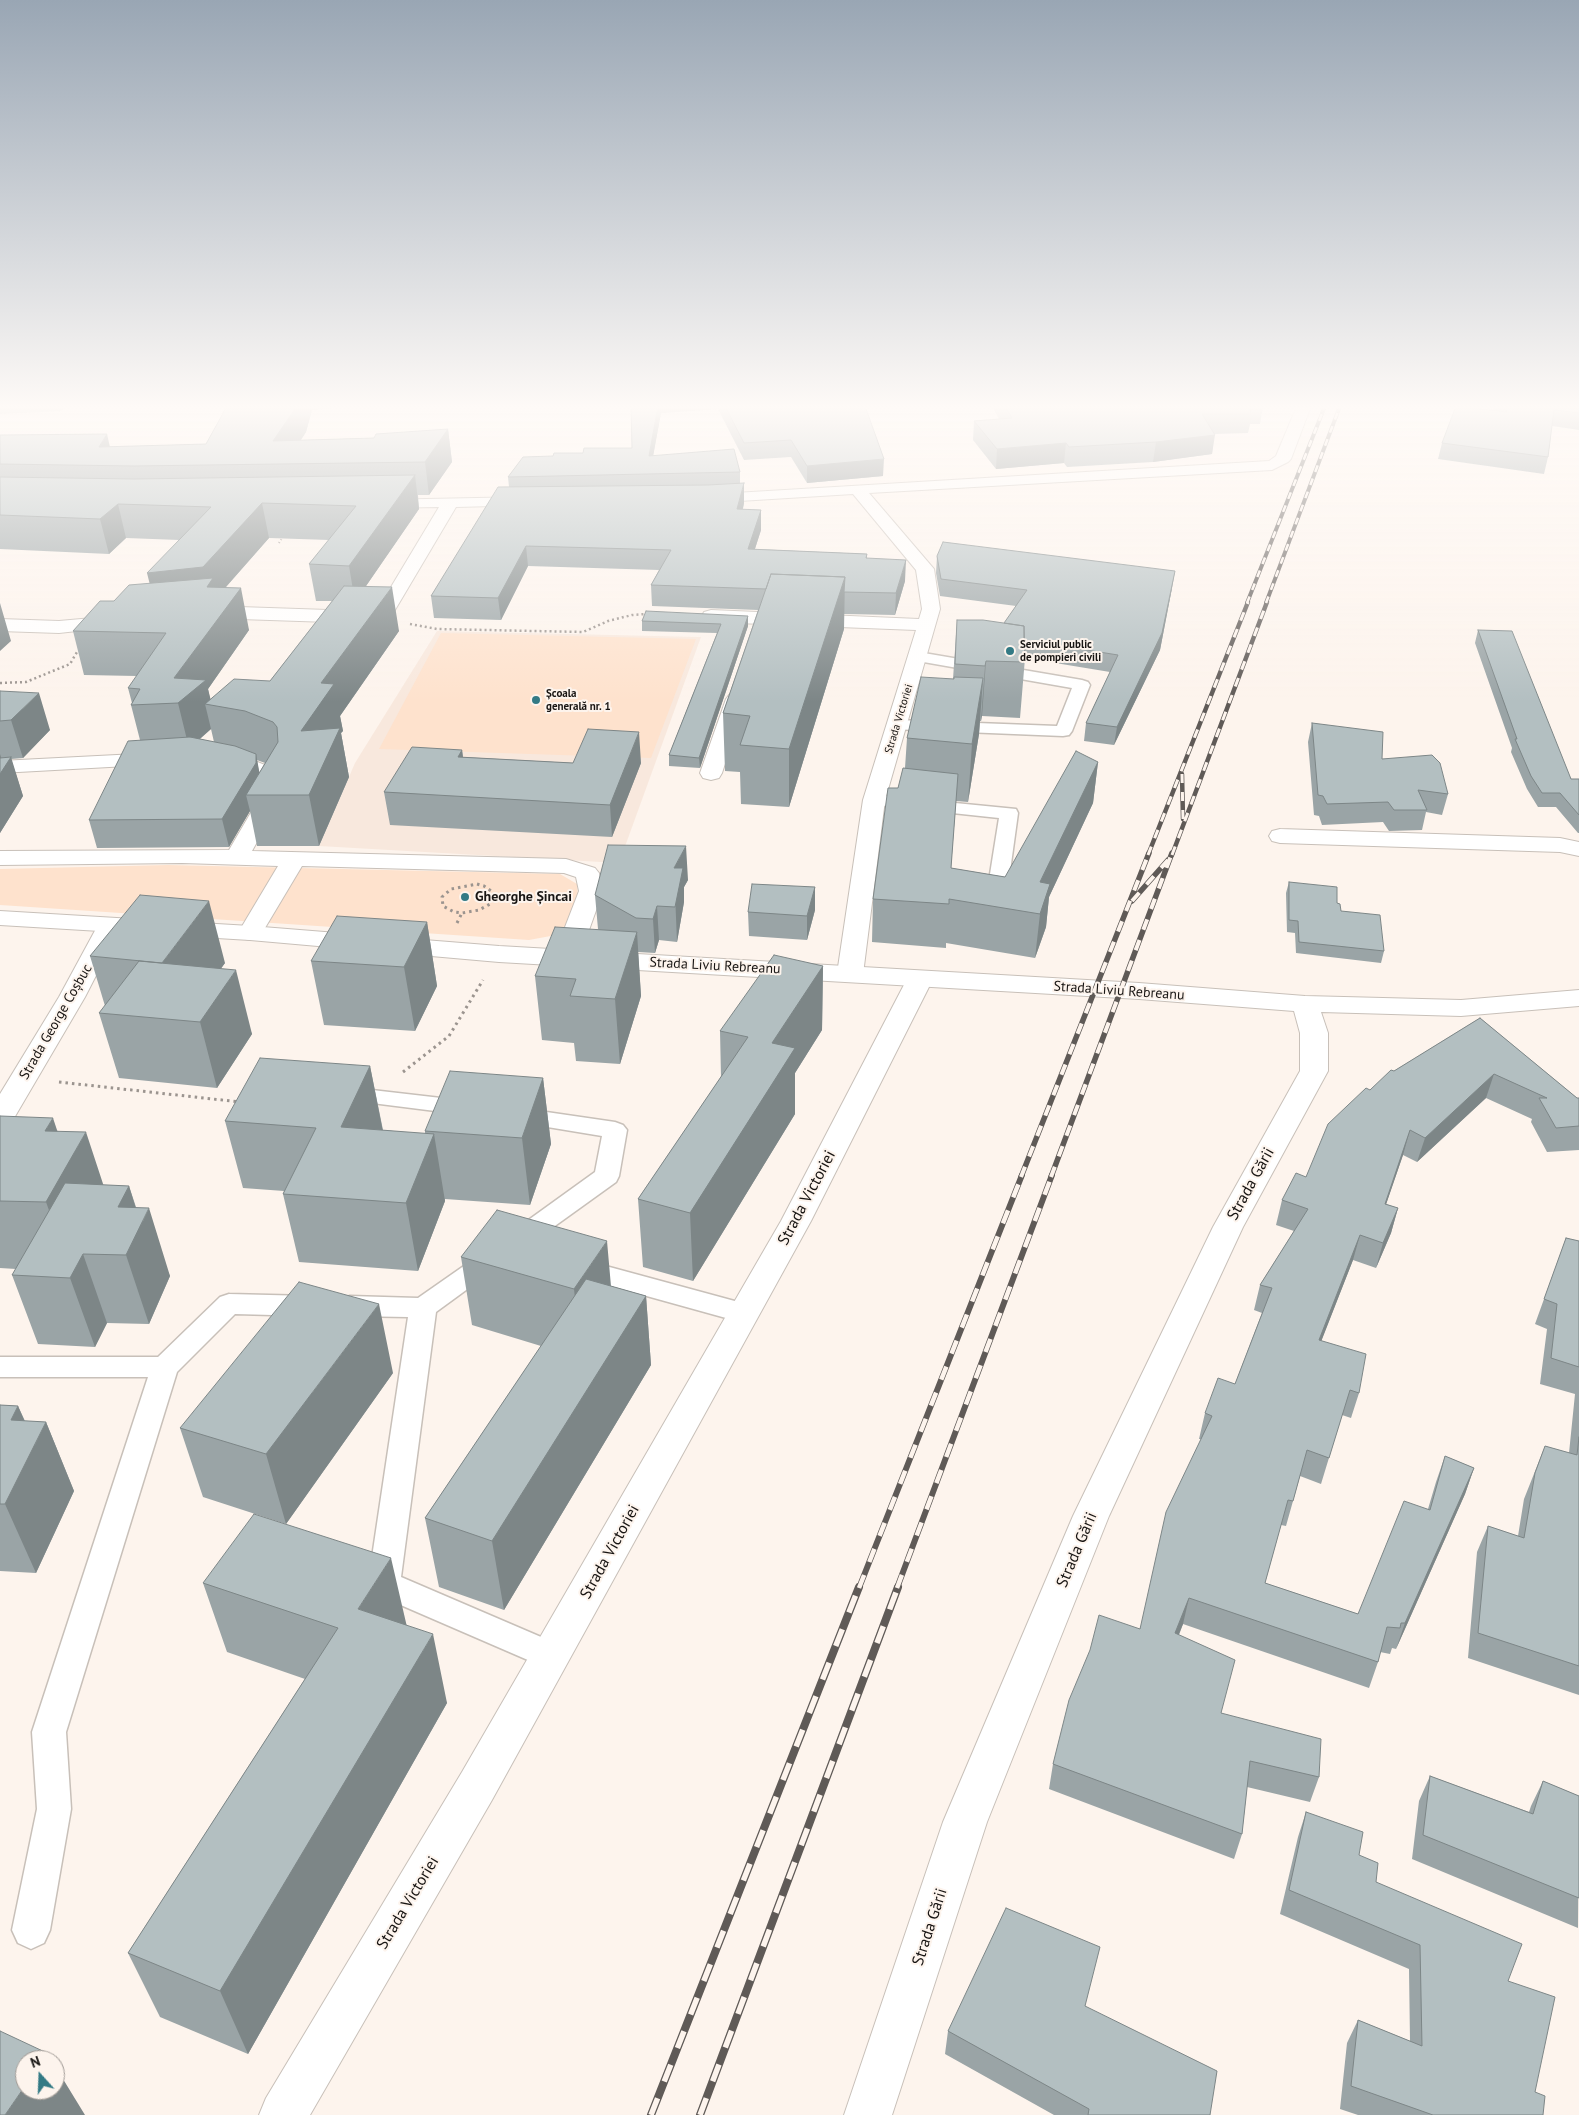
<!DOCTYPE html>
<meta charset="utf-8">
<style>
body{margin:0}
#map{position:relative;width:1579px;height:2115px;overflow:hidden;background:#fdf4ed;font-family:"PT Sans",sans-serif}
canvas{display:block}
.north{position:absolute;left:15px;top:2050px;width:50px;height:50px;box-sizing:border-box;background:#fdf4ed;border:1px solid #a19b96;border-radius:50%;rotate:340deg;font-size:14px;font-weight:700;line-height:20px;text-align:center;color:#181513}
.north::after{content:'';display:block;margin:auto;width:18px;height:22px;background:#337a85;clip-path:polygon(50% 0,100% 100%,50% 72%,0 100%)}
</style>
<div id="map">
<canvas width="1579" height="2115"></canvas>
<div class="north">N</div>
</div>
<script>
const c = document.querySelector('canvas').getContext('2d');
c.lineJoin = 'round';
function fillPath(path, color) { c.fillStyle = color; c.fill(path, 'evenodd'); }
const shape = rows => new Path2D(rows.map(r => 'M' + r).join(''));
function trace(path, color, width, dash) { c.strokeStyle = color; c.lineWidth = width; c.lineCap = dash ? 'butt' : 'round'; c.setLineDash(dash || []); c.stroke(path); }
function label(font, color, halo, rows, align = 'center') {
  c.font = font + ' "PT Sans",sans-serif'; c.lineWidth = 4; c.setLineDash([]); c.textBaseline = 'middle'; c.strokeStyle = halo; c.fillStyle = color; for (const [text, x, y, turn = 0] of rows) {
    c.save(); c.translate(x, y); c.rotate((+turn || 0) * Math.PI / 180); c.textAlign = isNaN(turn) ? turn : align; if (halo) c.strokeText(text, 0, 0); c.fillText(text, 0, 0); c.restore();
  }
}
fillPath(shape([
 [437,631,701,637,619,863,319,846,355,763]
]), '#f8e8dd');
fillPath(shape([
 [441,633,696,639,651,758,379,749],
 [168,865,560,874,577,884,579,908,565,929,556,935,529,940,0,905,0,869]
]), '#fee2cd');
const lane = shape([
 [918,652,1082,680,1088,682,1090,685,1072,731,1069,735,1063,736,891,729,889,725,891,721,897,720,1057,726,1072,688,912,660,910,657,912,654,918,652],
 [874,795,1016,809,1018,813,1007,893,1004,897,997,899,990,897,987,893,999,818,868,804,865,800,868,796,874,795],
 [372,1090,467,1101,475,1103,479,1108,475,1113,467,1115,364,1102,360,1097,364,1092,372,1090],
 [519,1108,615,1122,623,1125,627,1130,619,1176,616,1182,527,1246,518,1249,509,1246,505,1240,509,1234,595,1172,602,1136,511,1121,507,1116,511,1111,519,1108],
 [490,1251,499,1254,503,1260,499,1266,436,1312,401,1577,562,1646,567,1656,562,1666,551,1670,373,1593,368,1584,408,1317,350,1316,341,1313,337,1306,341,1299,350,1296,418,1298,481,1254,490,1251],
 [580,1259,753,1306,757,1313,753,1320,744,1323,571,1275,567,1268,571,1261,580,1259],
 [229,1294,310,1296,319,1299,323,1306,319,1313,310,1316,235,1314,177,1372,66,1732,71,1809,50,1930,44,1943,31,1949,18,1943,12,1930,37,1809,32,1732,148,1377,0,1377,0,1357,158,1357,220,1297,229,1294]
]);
const street = shape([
 [1297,406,1311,406,1291,459,1288,462,1272,470,869,493,934,569,940,609,885,800,863,974,859,979,850,982,841,979,837,974,863,800,916,630,711,622,704,620,702,616,704,612,711,610,919,619,922,609,916,570,853,494,707,503,701,501,699,498,701,495,1269,461,1276,456,1297,406],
 [527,497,533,499,535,502,533,505,456,507,395,610,370,620,359,623,210,618,203,616,201,612,203,608,210,606,358,611,382,602,439,507,382,508,376,506,374,503,376,500,527,497],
 [115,616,122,618,124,622,122,626,59,633,0,631,0,619,59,621,115,616],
 [736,693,743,695,746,699,722,773,719,778,711,780,703,778,700,773,726,699,729,695,736,693],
 [156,753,164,754,167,759,164,764,0,773,0,761,156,753],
 [223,755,255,761,282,772,285,777,286,790,252,851,566,859,595,868,599,873,603,891,579,958,575,963,566,966,557,963,553,958,579,891,576,877,564,873,302,866,259,938,250,940,241,938,238,933,278,866,182,863,0,865,0,851,229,850,264,790,263,780,241,771,215,766,212,761,215,756,223,755],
 [1280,829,1560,838,1579,842,1579,856,1560,852,1280,843,1272,841,1269,836,1272,831,1280,829],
 [110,918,119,920,122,925,85,997,10,1125,0,1127,0,1094,59,997,98,925,101,920,110,918],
 [920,971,929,974,933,979,811,1221,492,1800,310,2115,259,2115,266,2098,462,1772,781,1221,907,979,911,974,920,971]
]);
const secondary = shape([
 [0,911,250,926,499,946,1139,983,1305,996,1461,1000,1579,990,1579,1006,1461,1016,1321,1012,1328,1033,1328,1071,1243,1227,1109,1516,987,1822,892,2115,844,2115,943,1822,1073,1516,1213,1227,1300,1071,1300,1033,1294,1011,1139,999,499,962,250,940,0,925,0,911]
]);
trace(lane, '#c8c0b9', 3);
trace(street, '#c8c0b9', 2);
trace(secondary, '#c8c0b9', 2);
trace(shape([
 [279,543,284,535]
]), '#9b948f', 2, [1, 2.5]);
trace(shape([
 [410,624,437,629,583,632,608,621,632,615,647,614],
 [0,683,26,682,70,664,77,652]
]), '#9b948f', 2.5, [2, 3]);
trace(shape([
 [477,884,484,886,494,893,492,903,479,910,462,913,454,912,443,906,442,897,451,889,477,884],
 [457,923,462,913],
 [403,1072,449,1036,483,980],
 [59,1082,240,1102]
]), '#9b948f', 3, [2.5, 4]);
fillPath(lane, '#fff');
fillPath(street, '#fff');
fillPath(secondary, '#fff');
const railFar4 = shape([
 [1247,603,1325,406],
 [1266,603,1340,406]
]);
const railFar3 = shape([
 [1182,774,1183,819],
 [1148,855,1248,602],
 [1172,855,1267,602]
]);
const railFar2 = shape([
 [1132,901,1168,860],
 [1021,1177,1149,853],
 [1051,1177,1172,853]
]);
const railFar1 = shape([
 [859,1588,1022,1175],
 [897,1588,1052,1175]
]);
const rail = shape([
 [651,2115,859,1587],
 [700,2115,898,1587]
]);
trace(railFar4, '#5f5a57', 4);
trace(railFar3, '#5f5a57', 4.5);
trace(railFar2, '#5f5a57', 5.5);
trace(railFar1, '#5f5a57', 6);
trace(rail, '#5f5a57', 8);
trace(railFar4, '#fdf4ed', 2.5, [7]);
trace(railFar3, '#fdf4ed', 3, [9]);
trace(railFar2, '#fdf4ed', 4, [11]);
trace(railFar1, '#fdf4ed', 4.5, [14]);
trace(rail, '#fdf4ed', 5.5, [18]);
fillPath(shape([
 [0,406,87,406,64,408,61,411,0,414],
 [227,406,336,408,312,410,306,432,301,440,374,438,448,429,452,462,429,495,418,495,419,509,366,586,399,631,340,716,343,731,341,733,349,777,319,846,257,846,250,811,229,847,97,848,89,820,140,740,131,705,132,703,128,688,137,676,84,675,73,631,114,601,150,583,179,540,126,538,109,554,0,549,0,435,110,447,206,444],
 [269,538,329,540,309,564,316,601,332,601,270,681,210,699,208,689,249,630,226,587],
 [211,729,214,742,200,739],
 [257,760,265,763,259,773],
 [515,406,538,406,515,407],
 [587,406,865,406,883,476,807,483,791,457,744,460,718,409,661,413,653,456,740,472,740,483,744,503,743,509,761,510,761,530,755,549,867,554,867,558,905,581,895,615,844,614,844,629,789,807,741,804,740,772,725,771,723,713,758,610,652,606,651,585,659,570,528,566,501,620,434,618,431,596,509,487,508,477,553,456,632,448,631,406,587,407],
 [992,406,1263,406,1260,424,1250,424,1248,433,1214,434,1212,454,1153,462,1067,467,1064,463,996,469,973,440,974,421,999,419],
 [1491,406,1579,406,1579,430,1552,426,1548,457,1544,474,1438,459,1442,443,1494,411],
 [937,556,1172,588,1160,650,1114,745,1084,741,1086,723,1110,672,1025,658,1020,718,982,716,981,721,980,721,979,734,968,802,956,801,951,868,1005,877,1098,762,1093,803,1049,897,1046,927,1035,958,946,943,946,948,872,942,873,899,898,788,905,768,907,738,953,679,957,620,1004,623,1016,606,940,596,936,573],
 [748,616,748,626,700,768,669,766,669,755,717,633,642,631,642,621],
 [1478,630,1571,779,1579,779,1579,833,1578,833,1556,807,1538,807,1527,789,1511,752,1512,748,1475,643],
 [0,691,50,730,23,758,11,759,23,796,0,833],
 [1312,723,1382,759,1448,794,1442,815,1426,812,1422,830,1389,831,1383,822,1322,825,1319,816,1314,815,1308,742],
 [462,750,463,757,573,763,641,763,612,837,390,825,384,792],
 [688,880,684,887,684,902,677,942,659,940,655,953,638,952,641,996,620,1064,576,1061,574,1043,542,1040,535,976,599,930,598,929,595,895],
 [1289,882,1337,903,1341,911,1384,951,1381,963,1296,953,1295,933,1287,932,1286,893],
 [815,887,815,910,807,940,749,936,748,912],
 [427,922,437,986,415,1031,324,1025,311,961],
 [90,956,225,963,221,968,252,1034,217,1088,119,1078,99,1013,105,1006],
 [823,966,822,1030,795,1073,795,1114,693,1281,643,1267,638,1199,721,1077,720,1031],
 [1480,1018,1577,1098,1579,1098,1579,1150,1547,1152,1531,1122,1532,1119,1486,1098,1417,1162,1403,1155,1386,1204,1398,1208,1391,1233,1376,1268,1353,1260,1321,1341,1359,1393,1351,1418,1342,1415,1321,1484,1300,1476,1286,1526,1281,1525,1265,1583,1358,1614,1428,1509,1436,1482,1445,1456,1474,1468,1465,1494,1396,1649,1392,1648,1390,1654,1380,1652,1378,1662,1369,1688,1183,1624,1179,1635,1221,1713,1319,1777,1310,1802,1247,1787,1242,1834,1234,1859,1049,1789,1053,1764,1140,1629,1201,1439,1199,1439,1205,1413,1235,1384,1262,1313,1254,1310,1260,1285,1294,1231,1276,1225,1282,1200,1306,1177,1370,1090,1394,1071],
 [370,1066,383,1130,425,1134,425,1131,543,1078,551,1144,530,1205,445,1199,445,1201,418,1271,299,1262,283,1194,284,1191,243,1188,225,1121],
 [0,1116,58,1131,103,1185,129,1186,136,1207,170,1276,149,1324,107,1323,95,1347,38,1344,12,1275,16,1269,0,1268],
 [1566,1238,1579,1241,1579,1695,1468,1658,1477,1552,1488,1526,1518,1536,1524,1499,1545,1446,1569,1453,1575,1394,1540,1384,1547,1329,1535,1324],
 [461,1257,611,1286,646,1296,651,1365,504,1610,439,1587,425,1518,541,1346,472,1325],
 [393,1373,286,1524,203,1497,180,1428],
 [0,1405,18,1406,25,1421,46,1422,74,1491,36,1573,0,1571],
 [203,1583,407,1625,447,1703,248,2054,160,2017,128,1953,305,1679,227,1652],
 [1430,1776,1529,1812,1531,1806,1543,1781,1579,1796,1578,1928,1412,1859,1419,1801],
 [1306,1812,1359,1855,1376,1882,1508,1981,1535,2092,1543,2115,1358,2115,1340,2109,1347,2043,1358,2020,1410,2041,1409,1969,1280,1914,1298,1837],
 [1085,2006,1210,2115,1054,2115,945,2054,948,2031]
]), '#9aa4a6');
fillPath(shape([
 [60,406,87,406,64,408,61,411],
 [297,406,337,406,336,408,312,410,306,432,285,464,273,441],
 [658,406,718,406,718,409,661,413,650,473,649,456],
 [448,429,452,462,429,495,425,462],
 [107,434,114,465,99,447],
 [1215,435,1212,454,1153,462,1156,442],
 [1066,443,1064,463,996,469,997,449],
 [884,459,883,476,807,483,807,466],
 [415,475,419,509,355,602,349,566],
 [744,483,744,503,738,529,737,509],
 [262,503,269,538,217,597,241,588,249,630,208,689,212,705,205,704,211,729,189,748,178,703,174,678,214,624,156,609,147,573],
 [118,504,126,538,109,554,100,519],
 [761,510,761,530,748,570,748,549],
 [526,546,528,566,501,620,498,598],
 [906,560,905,581,895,615,896,593],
 [1175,571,1172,588,1160,650,1114,745,1117,727],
 [845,577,844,629,789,807,789,749],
 [392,587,399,631,340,716,343,731,341,733,349,777,319,846,309,795,301,731,321,683],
 [0,603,11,641,0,651],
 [748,616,748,626,700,768,699,758],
 [986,661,982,716,981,721,985,666],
 [983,678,979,734,968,802,972,744],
 [39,693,50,730,23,758,11,720],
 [639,732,641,763,612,837,610,805],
 [462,750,466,782,458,757],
 [0,754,4,767,11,757,23,796,0,833],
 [256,754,261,781,246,795,250,811,229,847,222,819],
 [1098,762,1093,803,1049,897,1046,927,1035,958,1040,914,1040,882],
 [686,846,688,880,684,887,684,902,677,942,674,868],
 [815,887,815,910,807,940,807,916],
 [209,901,225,963,184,1021,162,963],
 [657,906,659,940,655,953,653,919],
 [427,922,437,986,415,1031,404,967],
 [637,932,641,996,620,1064,615,999],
 [823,966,822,1030,795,1073,795,1114,693,1281,690,1213,772,1043],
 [236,970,252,1034,217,1088,200,1022],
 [370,1066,383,1132,341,1127],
 [1494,1074,1486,1098,1417,1162,1425,1138],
 [543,1078,551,1144,530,1205,522,1138],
 [53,1118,68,1163,86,1132,108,1199,71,1271,46,1202,45,1131],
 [1410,1130,1403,1155,1378,1228,1385,1204],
 [434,1134,445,1201,418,1271,406,1203],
 [129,1186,141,1225,149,1208,170,1276,149,1324,126,1255,118,1207],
 [1398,1208,1391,1233,1376,1268,1383,1243],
 [1360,1235,1353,1260,1312,1365,1319,1340],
 [607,1241,613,1309,581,1358,574,1289],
 [83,1254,107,1323,95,1347,70,1278],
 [646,1296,651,1365,504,1610,492,1541],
 [379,1304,393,1373,286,1524,266,1454],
 [18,1406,35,1445,46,1422,74,1491,36,1573,5,1504,11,1420],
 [1474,1468,1465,1494,1396,1649,1405,1623],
 [391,1558,407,1627,358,1609],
 [1189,1598,1183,1624,1169,1658,1175,1633],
 [433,1634,447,1703,248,2054,220,1991],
 [47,2053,51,2060,43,2060],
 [55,2066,85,2115,5,2115,25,2086,25,2090,55,2090]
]), '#7d8687');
const building = shape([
 [227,406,297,406,273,441,374,438,376,434,448,429,425,462,134,466,0,464,0,435,107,434,99,447,206,444,227,406],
 [631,406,658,406,649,456,734,449,740,472,508,477,523,457,553,456,554,453,583,453,584,448,632,448,631,406],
 [725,406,865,406,884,459,807,466,791,440,744,443,725,406],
 [1005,406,1249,406,1251,414,1202,414,1215,435,1156,442,1069,447,1066,443,997,449,974,421,1012,418,1005,406],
 [1456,406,1507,412,1504,406,1579,406,1579,413,1554,410,1548,457,1442,443,1456,406],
 [415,475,349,566,309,564,356,506,262,503,203,567,147,573,211,507,118,504,100,519,0,515,0,477,134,479,415,475],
 [744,483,737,509,761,510,748,549,867,554,866,558,906,560,896,593,844,592,845,577,771,574,766,589,651,585,671,550,526,546,498,598,431,596,498,487,708,485,744,483],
 [943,542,1175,571,1162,633,1117,727,1086,723,1118,655,1024,640,1024,626,1004,623,1027,590,941,579,937,556,943,542],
 [771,574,845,577,789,749,740,745,750,716,723,713,771,574],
 [213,578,207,587,241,588,174,678,206,680,178,703,131,705,140,689,128,688,166,633,73,631,100,601,114,601,129,585,213,578],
 [344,586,392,587,321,683,334,684,301,731,340,728,309,795,246,795,278,742,277,727,273,722,245,711,205,704,234,679,270,681,344,586],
 [646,611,748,616,699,758,669,755,721,624,642,621,646,611],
 [957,620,983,620,1024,626,1025,662,986,661,985,666,955,664,957,620],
 [1478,630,1512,631,1571,779,1579,779,1579,815,1560,793,1542,793,1531,776,1515,739,1517,739,1478,630],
 [921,677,954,679,954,677,983,678,972,744,907,738,921,677],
 [0,691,39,693,11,720,0,721,0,691],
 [1312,723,1383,732,1382,759,1432,755,1440,763,1448,794,1418,790,1427,810,1394,810,1388,802,1327,804,1323,796,1318,795,1312,723],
 [588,729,639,732,610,805,384,792,412,747,462,750,458,757,573,763,588,729],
 [190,737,235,746,256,754,256,763,222,819,89,820,128,741,190,737],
 [1076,751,1098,762,1040,882,1050,884,1040,914,949,899,949,904,873,899,888,788,898,788,903,768,958,774,951,868,1005,877,1076,751],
 [11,757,0,774,0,758,11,757],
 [608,845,686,846,674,868,683,868,675,907,657,906,653,919,636,918,595,895,608,845],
 [1289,882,1337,887,1337,903,1340,904,1341,911,1380,915,1384,951,1299,942,1298,921,1289,920,1289,882],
 [752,884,815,887,807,916,748,912,752,884],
 [140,895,209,901,162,963,90,956,140,895],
 [337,916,427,922,404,967,311,961,337,916],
 [555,927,637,932,615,999,570,996,576,979,535,976,555,927],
 [774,955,823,966,772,1043,795,1048,690,1213,638,1199,748,1037,720,1031,774,955],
 [139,961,236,970,200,1022,99,1013,139,961],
 [1480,1018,1577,1098,1579,1098,1579,1126,1556,1128,1539,1098,1547,1098,1494,1074,1425,1138,1410,1130,1385,1204,1398,1208,1383,1243,1360,1235,1319,1340,1366,1354,1359,1393,1350,1390,1329,1458,1307,1450,1293,1501,1288,1500,1265,1583,1358,1614,1404,1501,1430,1510,1445,1456,1474,1468,1405,1623,1401,1623,1400,1628,1387,1627,1378,1662,1189,1598,1175,1633,1235,1660,1221,1713,1321,1739,1319,1777,1250,1761,1242,1834,1053,1764,1069,1700,1090,1650,1099,1615,1140,1629,1166,1512,1212,1416,1205,1413,1218,1378,1235,1384,1272,1288,1260,1285,1308,1209,1282,1200,1296,1173,1306,1177,1328,1124,1366,1088,1370,1090,1391,1070,1394,1071,1480,1018],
 [260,1058,370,1066,341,1127,434,1134,406,1203,283,1194,316,1128,225,1121,260,1058],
 [450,1071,543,1078,522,1138,425,1131,450,1071],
 [0,1116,53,1118,45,1131,86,1132,46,1202,0,1201,0,1116],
 [65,1183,129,1186,118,1207,149,1208,126,1255,83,1254,70,1278,12,1275,65,1183],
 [497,1210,607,1241,574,1289,461,1257,497,1210],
 [1566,1238,1579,1241,1579,1367,1551,1358,1557,1304,1544,1299,1566,1238],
 [586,1279,646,1296,492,1541,425,1518,586,1279],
 [299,1282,379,1304,266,1454,180,1428,299,1282],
 [0,1405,18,1406,11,1420,46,1422,5,1504,0,1504,0,1405],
 [1579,1437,1579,1666,1478,1633,1488,1526,1524,1538,1535,1473,1545,1446,1577,1455,1579,1437],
 [254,1514,391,1558,358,1609,433,1634,220,1991,128,1953,338,1628,203,1583,254,1514],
 [1430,1776,1533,1814,1543,1781,1579,1796,1579,1898,1423,1835,1430,1776],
 [1306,1812,1363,1832,1359,1855,1378,1863,1376,1882,1522,1944,1508,1981,1555,1997,1535,2092,1545,2096,1543,2115,1433,2115,1351,2086,1358,2020,1422,2046,1420,1945,1289,1890,1306,1812],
 [1006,1908,1100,1947,1085,2006,1217,2071,1210,2115,1088,2115,1089,2109,948,2031,1006,1908],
 [0,2031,47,2053,43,2060,25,2060,25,2086,5,2115,0,2115,0,2031]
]);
fillPath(building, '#b3bfc1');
trace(building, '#7d8687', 1);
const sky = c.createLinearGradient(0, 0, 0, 702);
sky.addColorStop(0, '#99a6b4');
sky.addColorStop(0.58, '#fefaf7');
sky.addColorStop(1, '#fefaf700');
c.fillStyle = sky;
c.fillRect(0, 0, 1579, 702);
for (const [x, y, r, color] of [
 [1010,651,5,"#337a85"],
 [536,700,5,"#337a85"],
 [465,897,5,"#337a85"]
]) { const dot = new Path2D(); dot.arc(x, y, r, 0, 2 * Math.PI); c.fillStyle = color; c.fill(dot); trace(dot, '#fdf4ed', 2); }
label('bold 11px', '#181513', '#fdf4ed', [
 ["Serviciul public",1020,645],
 ["de pompieri civili",1020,658],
 ["Școala",546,694],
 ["generală nr. 1",546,707]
], 'left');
label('11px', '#181513', '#fdf4ed', [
 ["Strada Victoriei",899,719,-73]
]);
label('bold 14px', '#181513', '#fdf4ed', [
 ["Gheorghe Șincai",475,897]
], 'left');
label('14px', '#181513', '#fdf4ed', [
 ["Strada Liviu Rebreanu",715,966,3],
 ["Strada Liviu Rebreanu",1119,991,4],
 ["Strada George Coșbuc",56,1022,-60]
]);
label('16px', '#181513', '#fdf4ed', [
 ["Strada Gării",1251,1184,-61],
 ["Strada Victoriei",807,1198,-62],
 ["Strada Gării",1077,1550,-67],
 ["Strada Victoriei",610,1552,-61],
 ["Strada Victoriei",408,1903,-59],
 ["Strada Gării",930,1927,-72]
]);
</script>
